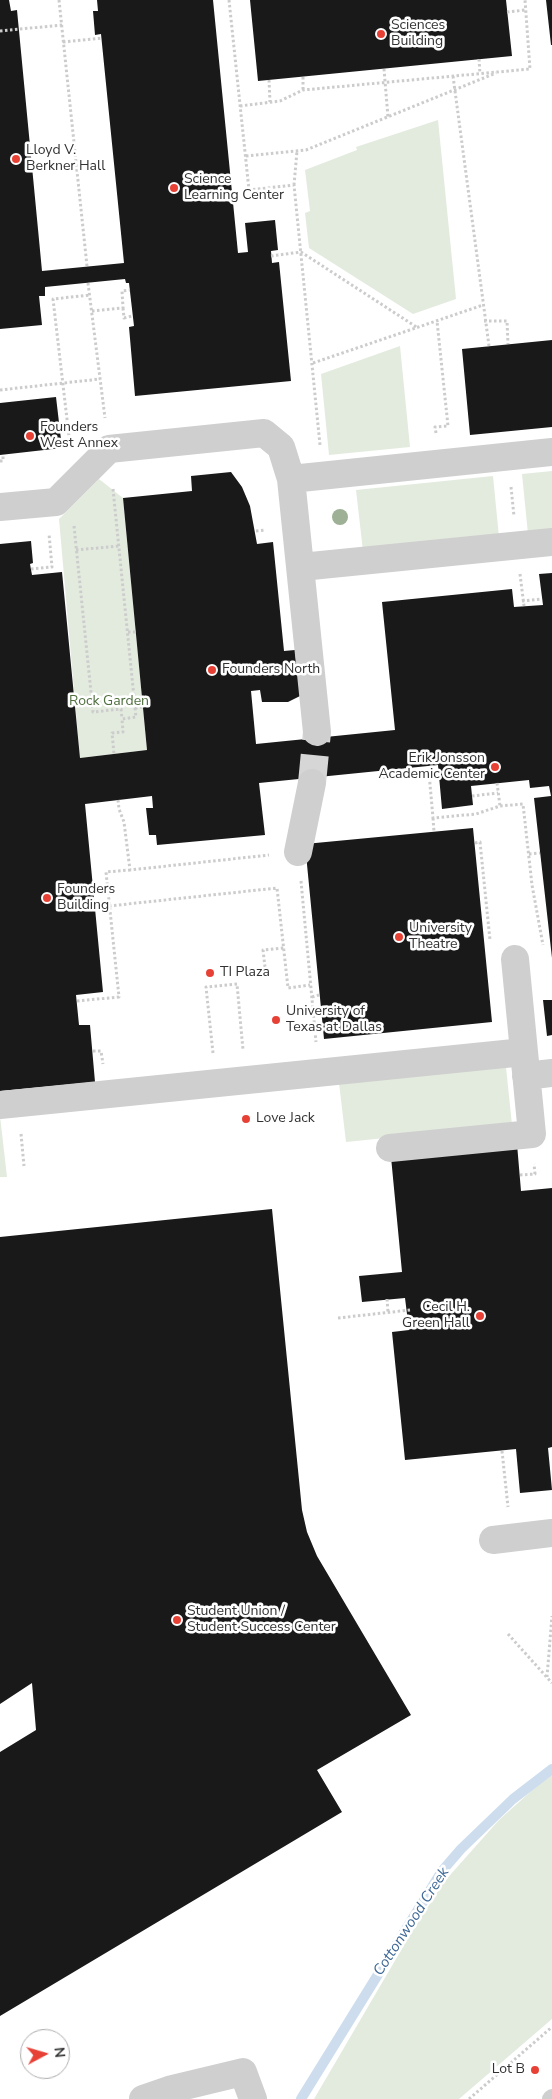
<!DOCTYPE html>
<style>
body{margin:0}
#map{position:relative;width:552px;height:2099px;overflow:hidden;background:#fff;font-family:"Nunito Sans",sans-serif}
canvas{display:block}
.north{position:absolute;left:20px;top:2029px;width:50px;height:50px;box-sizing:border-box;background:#fff;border:1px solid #adadad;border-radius:50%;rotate:84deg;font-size:14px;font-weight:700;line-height:20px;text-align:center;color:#323232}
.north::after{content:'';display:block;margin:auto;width:18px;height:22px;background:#e74136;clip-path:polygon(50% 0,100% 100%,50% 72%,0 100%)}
</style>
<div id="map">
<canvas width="552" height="2099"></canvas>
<div class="north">N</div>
</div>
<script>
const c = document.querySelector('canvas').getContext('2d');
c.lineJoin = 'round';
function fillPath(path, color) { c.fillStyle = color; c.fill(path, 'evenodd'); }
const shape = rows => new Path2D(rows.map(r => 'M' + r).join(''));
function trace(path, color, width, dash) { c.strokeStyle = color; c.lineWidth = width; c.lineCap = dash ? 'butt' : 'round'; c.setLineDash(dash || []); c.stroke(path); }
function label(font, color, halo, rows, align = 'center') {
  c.font = font + ' "Nunito Sans",sans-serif'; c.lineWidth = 5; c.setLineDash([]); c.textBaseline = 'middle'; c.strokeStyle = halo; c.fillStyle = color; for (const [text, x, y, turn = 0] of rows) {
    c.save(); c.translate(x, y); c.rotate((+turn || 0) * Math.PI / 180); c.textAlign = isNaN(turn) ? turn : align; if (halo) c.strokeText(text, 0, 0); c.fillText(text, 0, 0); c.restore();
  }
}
fillPath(shape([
 [438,120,456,299,413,314,309,248,305,213,310,211,305,170,357,150,356,147],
 [400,346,410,447,329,455,321,374],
 [552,471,552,532,528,534,522,474],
 [493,476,499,537,363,551,356,490],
 [99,479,123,498,147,750,80,758,59,519],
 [506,1067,512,1125,346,1142,339,1083],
 [0,1116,7,1177,0,1177],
 [552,1775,552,2019,459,2099,314,2099,410,1935,443,1883,499,1820,538,1785]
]), '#e3ebde');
trace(shape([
 [301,2099,442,1871,461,1849,513,1799,552,1769]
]), '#cdddee', 10);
fillPath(shape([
 [0,0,9,0,11,11,17,10,42,271,124,263,101,34,95,35,93,11,98,11,97,0,213,0,238,253,248,252,245,223,275,220,278,250,271,251,272,263,279,262,291,381,135,396,129,327,134,326,129,283,126,283,125,279,45,287,45,296,39,296,42,325,0,329],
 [250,0,506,0,512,56,258,81],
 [546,0,552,0,552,45,551,45],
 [552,340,552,427,470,435,462,349],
 [56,397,62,448,0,455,0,403],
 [231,472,242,487,250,506,257,544,273,542,284,651,295,650,300,696,288,702,262,702,260,690,251,691,256,744,395,730,382,602,512,589,514,607,543,605,539,574,552,573,552,958,534,798,551,796,549,786,530,788,529,780,471,786,473,805,442,809,438,765,259,783,265,835,157,845,156,835,149,835,146,808,153,808,152,796,85,804,103,992,76,995,79,1025,90,1025,95,1082,0,1091,0,544,31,541,33,563,30,564,32,575,62,572,80,758,147,750,123,498,192,491,191,476],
 [473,828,492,1022,324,1039,305,844],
 [543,1000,552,1000,552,1035,547,1036],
 [517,1144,521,1191,552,1188,552,1447,548,1448,552,1490,520,1493,516,1449,405,1460,392,1332,409,1330,405,1298,362,1302,359,1276,402,1272,391,1157],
 [272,1209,302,1510,307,1532,317,1556,411,1715,317,1770,342,1812,0,2016,0,1752,36,1730,32,1683,0,1704,0,1237]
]), '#191919');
trace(shape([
 [312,783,317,732]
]), '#d6d6d6', 28, [28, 14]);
trace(shape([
 [59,0,87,266],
 [229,0,249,190,294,185,320,445],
 [507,12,525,10],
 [0,31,62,25],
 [63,42,102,38],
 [479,59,480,74],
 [384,69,388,117],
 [453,76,489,346],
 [303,77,303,90],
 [269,80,270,102],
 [240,106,280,101,303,90,530,69,525,0],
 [246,156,306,150,496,73],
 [294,185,297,151],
 [271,256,301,252,418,328],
 [88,283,105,418],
 [123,308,124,318,132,316],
 [92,311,123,308,122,291,130,290],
 [484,321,507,321,508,344],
 [313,363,483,305],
 [0,390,100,379],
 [59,424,67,423],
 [436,433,435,427,448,426,437,321],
 [70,445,53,299,90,295],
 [0,461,3,461,3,455],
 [511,487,514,516],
 [113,489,136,717,122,719,123,732,112,733,114,754],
 [74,526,93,712,121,709,122,719],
 [256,531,266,530],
 [76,550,119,546],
 [31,569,52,567,49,534],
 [520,574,524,606],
 [522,601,542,599],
 [128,632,136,632],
 [135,708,143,707],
 [383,777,429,773,433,818,476,814,500,806,523,804,532,885,543,945],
 [497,783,500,806],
 [472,796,498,793],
 [118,800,119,809,124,822,130,870,269,855],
 [433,818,434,832],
 [475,843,480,842,490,940],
 [529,854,540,853],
 [301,881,316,1042],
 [109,906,277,888,288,988,310,985],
 [265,967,263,950,284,948],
 [312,997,319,995],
 [77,1001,119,997,106,872,130,870],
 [93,1051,101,1051,103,1064],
 [213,1053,206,987,237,984,243,1050],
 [21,1134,24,1166],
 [520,1175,535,1174,534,1164],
 [387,1299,388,1312],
 [338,1318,410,1310],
 [502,1451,508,1507],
 [508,1634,552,1683],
 [547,1677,552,1616],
 [469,2099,552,2027]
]), '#ccc', 3, [2.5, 2.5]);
trace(shape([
 [551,2099,552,2098]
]), '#cfcfcf', 18);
trace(shape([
 [291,479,552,452],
 [0,507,56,502,109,449,264,433,281,447,291,479,317,732],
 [301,567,552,542],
 [298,852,312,783],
 [526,1076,552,1073],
 [0,1105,524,1052],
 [390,1148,532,1134,515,959],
 [493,1540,552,1533],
 [143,2099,172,2089,243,2072,253,2099]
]), '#cfcfcf', 28);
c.fillStyle = '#9eb095';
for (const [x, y] of [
 [340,517]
]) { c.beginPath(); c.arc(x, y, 8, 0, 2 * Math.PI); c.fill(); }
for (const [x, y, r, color] of [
 [381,34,5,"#e74136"],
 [16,159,5,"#e74136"],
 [174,188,5,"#e74136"],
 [30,436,5,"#e74136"],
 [212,670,5,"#e74136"],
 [495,767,5,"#e74136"],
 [47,898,5,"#e74136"],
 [399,937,5,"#e74136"],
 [210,973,5,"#e74136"],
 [276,1020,5,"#e74136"],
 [246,1119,5,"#e74136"],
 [480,1316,5,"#e74136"],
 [177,1620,5,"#e74136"],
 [535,2070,5,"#e74136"]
]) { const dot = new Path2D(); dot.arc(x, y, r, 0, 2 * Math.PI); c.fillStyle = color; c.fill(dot); trace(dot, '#fff', 2); }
label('14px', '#323232', '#fff', [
 ["Sciences",391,26],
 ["Building",391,42],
 ["Lloyd V.",26,151],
 ["Berkner Hall",26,167],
 ["Science",184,180],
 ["Learning Center",184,196],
 ["Founders",40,428],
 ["West Annex",40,444],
 ["Founders North",222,670],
 ["Erik Jonsson",485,759,"right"],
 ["Academic Center",485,775,"right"],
 ["Founders",57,890],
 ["Building",57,906],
 ["University",409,929],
 ["Theatre",409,945],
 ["TI Plaza",220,973],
 ["University of",286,1012],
 ["Texas at Dallas",286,1028],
 ["Love Jack",256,1119],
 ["Cecil H.",470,1308,"right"],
 ["Green Hall",470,1324,"right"],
 ["Student Union /",187,1612],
 ["Student Success Center",187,1628],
 ["Lot B",525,2070,"right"]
], 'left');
label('14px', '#4f6f3e', '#fff', [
 ["Rock Garden",109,702]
]);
label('italic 15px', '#3e6896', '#fff', [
 ["Cottonwood Creek",412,1922,-57]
]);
</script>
